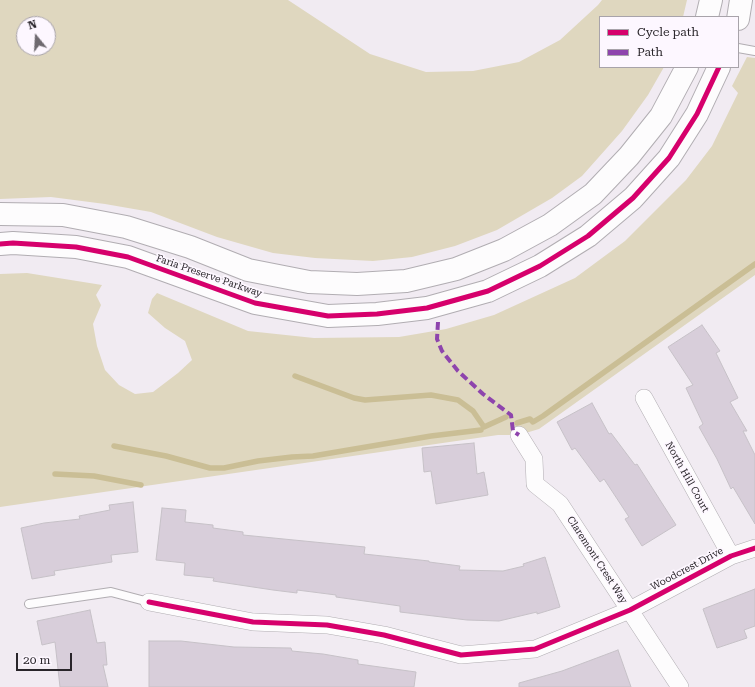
<!DOCTYPE html>
<style>
body{margin:0}
#map{position:relative;width:755px;height:687px;overflow:hidden;background:#f1ebf2;font-family:"Roboto Serif",serif}
canvas{display:block}
.legend{position:absolute;left:599px;top:16px;width:140px;height:52px;box-sizing:border-box;background:#fdf7ff;border:1px solid #a8a3aa;margin:0;padding:5px 7px;list-style:none;font-size:12px;color:#29252a}
.legend li{display:flex;align-items:center;gap:8px;height:20px}
.legend b{width:20px;border:1px solid #a8a3aa}
.north{position:absolute;left:16px;top:16px;width:40px;height:40px;box-sizing:border-box;background:#fdf7ff;border:1px solid #a8a3aa;border-radius:50%;rotate:342deg;font-size:11px;font-weight:700;line-height:16px;text-align:center;color:#29252a}
.north::after{content:'';display:block;margin:auto;width:14px;height:18px;background:#6f6a70;clip-path:polygon(50% 0,100% 100%,50% 72%,0 100%)}
.scale{position:absolute;left:16px;top:653px;width:56px;height:18px;box-sizing:border-box;border:2px solid #29252a;border-top:0;padding-left:5px;font-size:12px;line-height:14px;white-space:nowrap;color:#29252a;-webkit-text-stroke:3px #fdf7ff;paint-order:stroke}
</style>
<div id="map">
<canvas width="755" height="687"></canvas>
<ul class="legend">
<li><b style="height:5px;background:#d6006c"></b>Cycle path</li>
<li><b style="height:5px;background:#8e44ad"></b>Path</li>
</ul>
<div class="north">N</div>
<div class="scale">20 m</div>
</div>
<script>
const c = document.querySelector('canvas').getContext('2d');
c.lineJoin = 'round';
function fillPath(path, color) { c.fillStyle = color; c.fill(path, 'evenodd'); }
const shape = rows => new Path2D(rows.map(r => 'M' + r).join(''));
function trace(path, color, width, dash) { c.strokeStyle = color; c.lineWidth = width; c.lineCap = dash ? 'butt' : 'round'; c.setLineDash(dash || []); c.stroke(path); }
function label(font, color, halo, rows, align = 'center') {
  c.font = font + ' "Roboto Serif",serif'; c.lineWidth = 3.5; c.setLineDash([]); c.textBaseline = 'middle'; c.strokeStyle = halo; c.fillStyle = color; for (const [text, x, y, turn = 0] of rows) {
    c.save(); c.translate(x, y); c.rotate((+turn || 0) * Math.PI / 180); c.textAlign = isNaN(turn) ? turn : align; if (halo) c.strokeText(text, 0, 0); c.fillText(text, 0, 0); c.restore();
  }
}
fillPath(shape([
 [0,0,288,0,370,54,426,72,473,71,519,62,560,40,598,5,602,0,687,0,683,17,600,17,600,67,664,67,648,95,622,131,582,176,552,198,497,230,455,246,412,257,373,261,315,258,273,253,217,237,151,212,105,204,51,197,0,199],
 [24,24,48,24,48,48,24,48],
 [747,57,755,58,755,275,539,429,519,435,498,435,0,507,0,274,27,273,102,285,96,295,101,305,93,324,97,346,105,370,119,385,135,394,153,392,178,373,192,360,185,341,165,328,148,313,152,299,157,293,248,331,314,338,399,337,446,329,494,315,575,278,625,241,686,180,712,146,738,93,732,86]
]), '#dfd7bf');
trace(shape([
 [295,376,354,398,365,400,431,395,458,400,473,411,484,427,506,417],
 [517,423,530,419,533,422,543,416,755,264],
 [114,446,166,456,210,468,224,468,258,461,292,457,313,456,431,436,481,430],
 [55,474,94,476,141,485]
]), '#cabe95', 5.5);
const building = shape([
 [702,325,720,351,716,353,738,398,730,402,747,431,743,431,755,455,755,524,733,487,731,489,717,459,699,427,703,424,686,388,693,385,668,347,702,325],
 [592,403,609,434,611,433,635,465,637,464,676,525,642,546,625,519,629,517,604,479,600,482,575,448,572,450,557,422,592,403],
 [474,443,477,474,484,472,488,495,436,504,431,471,424,472,422,448,474,443],
 [133,502,138,552,111,555,112,562,54,571,55,575,32,579,21,528,44,523,80,519,79,516,110,510,109,505,133,502],
 [162,508,186,510,185,522,213,525,213,528,243,532,243,535,365,547,364,554,429,561,429,562,460,566,459,570,503,571,524,566,523,564,545,557,560,607,537,614,537,612,499,621,467,620,400,612,400,606,336,597,336,595,297,590,297,593,273,590,213,581,214,578,184,575,185,563,156,560,162,508],
 [755,589,755,626,744,630,747,638,717,648,703,609,755,589],
 [90,610,97,643,105,642,107,665,103,665,108,687,60,687,55,642,42,645,37,621,90,610],
 [149,641,181,641,234,647,291,648,292,651,323,654,358,660,358,664,416,672,414,687,149,687,149,641],
 [618,650,631,687,519,687,519,683,562,671,618,650]
]);
fillPath(building, '#d8ceda');
trace(building, '#c6c1c7', 1);
const lane = shape([
 [738,48,755,51],
 [29,604,111,592,149,602]
]);
const street = shape([
 [644,398,731,556],
 [519,435,534,459,535,484,560,504,680,687],
 [149,602,253,622,327,625,384,635,461,655,535,649,630,610,731,556,755,548]
]);
const secondary = shape([
 [707,17,711,0],
 [738,19,741,0],
 [0,214,63,215,126,227,190,247,248,270,309,282,357,284,406,281,456,269,504,250,550,225,593,194,629,156,661,116,687,67],
 [0,244,13,243,76,247,128,257,255,303,328,316,377,314,427,308,488,291,540,266,588,236,633,198,669,158,697,114,719,67]
]);
trace(lane, '#b1adb2', 10);
trace(street, '#b1adb2', 18);
trace(secondary, '#b1adb2', 24);
trace(lane, '#fdfcfd', 8);
trace(street, '#fdfcfd', 17);
trace(secondary, '#fdfcfd', 22);
trace(shape([
 [438,322,437,339,442,351,458,371,483,394,511,415,513,431,519,435]
]), '#8e44ad', 4, [8, 4]);
trace(shape([
 [0,244,13,243,76,247,128,257,255,303,328,316,377,314,427,308,488,291,540,266,588,236,633,198,669,158,697,114,719,67],
 [149,602,253,622,327,625,384,635,461,655,535,649,630,610,731,556,755,548]
]), '#d6006c', 5);
label('10px', '#29252a', '#fdf7ff', [
 ["Faria Preserve Parkway",209,276,19],
 ["North Hill Court",687,477,61],
 ["Claremont Crest Way",597,560,57],
 ["Woodcrest Drive",687,569,-28]
]);
</script>
